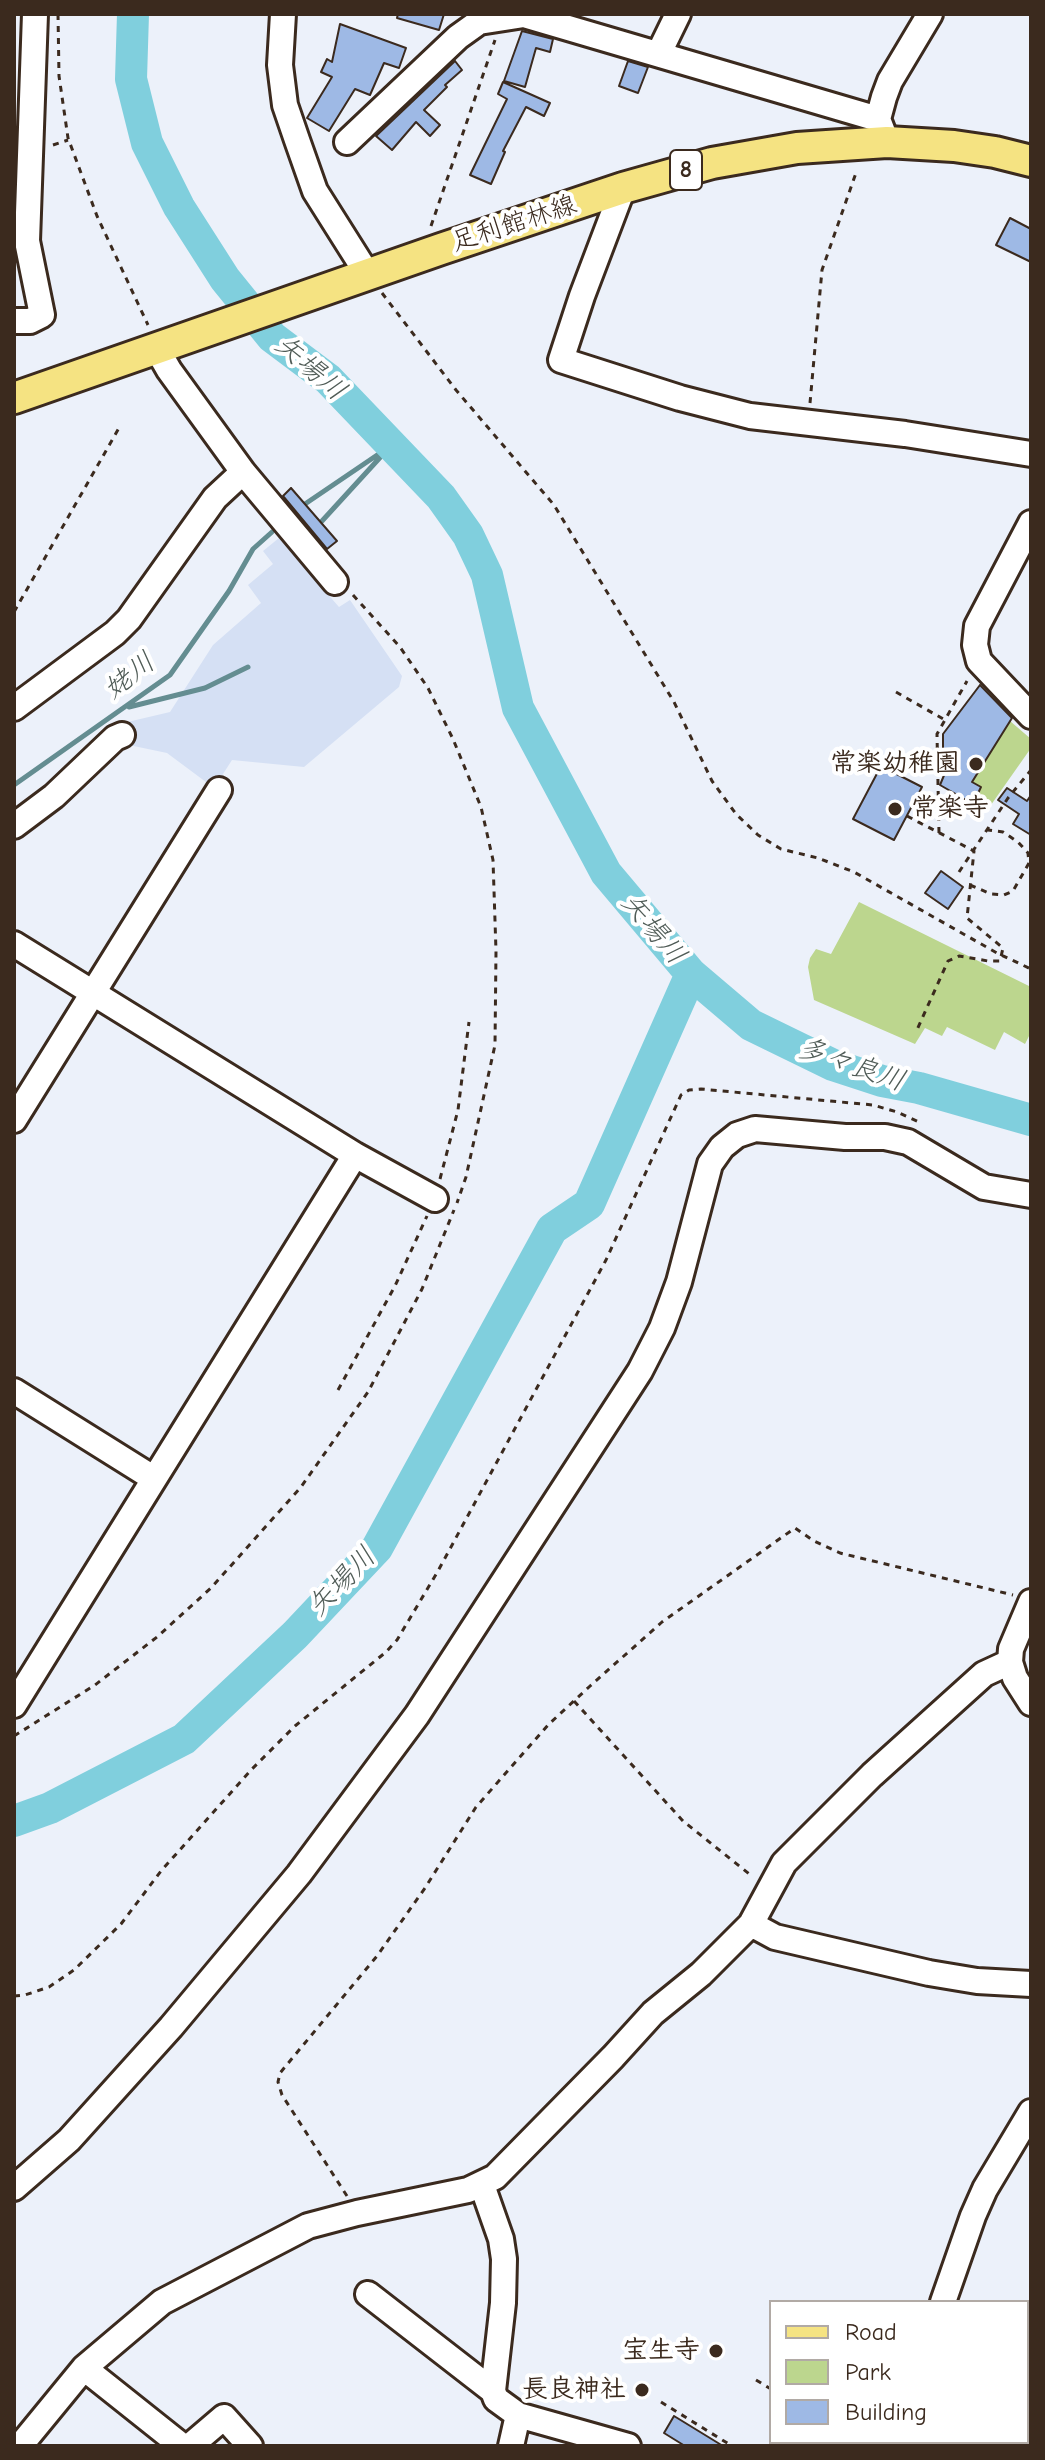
<!DOCTYPE html>
<meta charset="utf-8">
<style>
body{margin:0}
#map{position:relative;width:1045px;height:2460px;overflow:hidden;background:#ecf1fa;font-family:"Comic Neue",sans-serif}
canvas{display:block}
.frame{position:absolute;inset:0;border:16px solid #3b2a1e;pointer-events:none}
.legend{position:absolute;left:769px;top:2300px;width:260px;height:144px;box-sizing:border-box;background:#fff;border:2px solid #b1aaa5;margin:0;padding:10px 14px;list-style:none;font-size:24px;color:#3b2a1e}
.legend li{display:flex;align-items:center;gap:16px;height:40px}
.legend b{width:40px;border:2px solid #b1aaa5}
</style>
<div id="map">
<canvas width="1045" height="2460"></canvas>
<div class="frame"></div>
<ul class="legend">
<li><b style="height:10px;background:#f5e382"></b>Road</li>
<li><b style="height:22px;background:#bcd68e"></b>Park</li>
<li><b style="height:22px;background:#9eb9e5"></b>Building</li>
</ul>
</div>
<script>
const c = document.querySelector('canvas').getContext('2d');
c.lineJoin = 'round';
function fillPath(path, color) { c.fillStyle = color; c.fill(path, 'evenodd'); }
const shape = rows => new Path2D(rows.map(r => 'M' + r).join(''));
function trace(path, color, width, dash) { c.strokeStyle = color; c.lineWidth = width; c.lineCap = dash ? 'butt' : 'round'; c.setLineDash(dash || []); c.stroke(path); }
function label(font, color, halo, rows, align = 'center') {
  c.font = font + ' "Comic Neue","Klee One",sans-serif'; c.lineWidth = 8; c.setLineDash([]); c.textBaseline = 'middle'; c.strokeStyle = halo; c.fillStyle = color; for (const [text, x, y, turn = 0] of rows) {
    c.save(); c.translate(x, y); c.rotate((+turn || 0) * Math.PI / 180); c.textAlign = isNaN(turn) ? turn : align; if (halo) c.strokeText(text, 0, 0); c.fillText(text, 0, 0); c.restore();
  }
}
fillPath(shape([
 [279,538,339,607,350,600,402,676,399,687,304,767,232,760,214,788,167,753,124,744,119,724,170,712,213,645,261,603,248,585,273,564,263,551]
]), '#d5e0f4');
fillPath(shape([
 [1010,721,1031,739,1031,748,986,812,973,804,972,782],
 [859,902,1031,987,1031,1032,1025,1044,1004,1032,995,1050,947,1027,942,1036,925,1028,915,1044,814,1000,808,967,810,958,816,949,831,954]
]), '#bcd68e');
trace(shape([
 [305,504,392,445],
 [322,521,386,451],
 [129,707,205,688,248,667],
 [14,785,170,675,229,591,253,549,272,532]
]), '#648d91', 5);
trace(shape([
 [133,14,131,79,147,143,179,207,225,279,272,337,328,379,441,497,468,535,487,575,518,708,606,873,691,974,751,1025,833,1065,882,1081,919,1088,1031,1120],
 [14,1821,50,1808,184,1739,295,1635,377,1548,552,1229,589,1204,691,974]
]), '#80cfdd', 32);
const building = shape([
 [398,14,444,14,439,30,397,18,398,14],
 [340,24,406,48,399,68,384,63,370,95,355,89,329,131,307,118,332,77,321,72,327,59,332,62,340,24],
 [522,31,553,39,550,52,536,48,525,87,504,81,522,31],
 [455,61,462,70,445,85,447,87,424,110,440,125,430,136,416,122,392,150,376,136,455,61],
 [628,61,648,67,638,93,619,86,628,61],
 [503,82,550,103,544,116,526,107,503,151,505,152,491,184,470,175,507,99,498,94,503,82],
 [1010,218,1031,229,1031,262,996,245,1010,218],
 [291,488,337,541,327,549,283,496,291,488],
 [980,685,1012,718,972,782,981,787,973,804,940,785,952,756,943,750,943,734,980,685],
 [881,766,922,787,894,840,853,819,881,766],
 [1007,788,1027,801,1031,795,1031,835,1013,824,1019,814,998,800,1007,788],
 [941,871,963,887,948,909,925,893,941,871],
 [674,2416,723,2446,685,2446,664,2433,674,2416]
]);
fillPath(building, '#9eb9e5');
trace(building, '#3b2a1e', 2);
const minor = shape([
 [283,14,280,65,285,105,297,140,315,191,368,275],
 [659,53,678,14],
 [883,132,878,119,884,97,890,81,930,14],
 [347,142,458,37,479,22,524,15,878,119],
 [623,188,582,296,561,360,680,398,750,416,905,434,1031,454],
 [14,321,30,321,42,315,27,241,35,14],
 [157,349,169,370,243,472,335,582],
 [1031,523,977,626,975,645,979,661,1031,716],
 [14,708,115,633,129,619,215,498,243,472],
 [14,826,54,796,115,738,122,735],
 [14,944,355,1155,435,1199],
 [14,1120,219,790],
 [14,1391,153,1478],
 [1031,1602,1011,1649,1010,1662,1015,1678,1031,1703],
 [14,1705,355,1155],
 [751,1924,775,1937,929,1973,977,1981,1031,1984],
 [482,2185,501,2239,504,2259,503,2303,493,2391,496,2399,518,2415,628,2446],
 [14,2188,69,2140,171,2027,299,1874,417,1715,640,1371,662,1328,679,1282,710,1164,722,1147,737,1135,755,1129,845,1137,885,1137,908,1142,984,1187,1031,1195],
 [368,2294,493,2391],
 [943,2302,973,2216,985,2189,1031,2112],
 [84,2368,182,2446],
 [20,2446,84,2368,162,2302,308,2226,357,2213,468,2190,495,2177,613,2057,653,2013,701,1974,751,1924,784,1863,872,1775,984,1674,1010,1662],
 [190,2446,224,2417,250,2446],
 [511,2446,518,2415],
 [896,2446,898,2442]
]);
const major = shape([
 [14,398,441,249,623,188,712,163,797,148,887,142,954,146,995,152,1031,161]
]);
trace(minor, '#3b2a1e', 30);
trace(major, '#3b2a1e', 36);
trace(shape([
 [58,14,59,76,68,138,97,216,148,325],
 [53,145,68,140],
 [431,226,495,40],
 [382,293,456,390,554,505,674,702,712,781,736,814,758,835,781,849,818,858,854,872,997,953,1031,969],
 [810,403,822,270,857,170],
 [353,595,400,647,428,688,453,739,481,807,493,860,496,951,495,1045,466,1177,457,1203],
 [14,612,119,428],
 [896,692,945,720],
 [907,816,974,851,967,918,1003,948,1000,961,988,961,959,956,948,961,916,1032],
 [939,833,937,734,967,681],
 [959,872,1008,798,1031,770],
 [970,885,991,894,1004,895,1013,891,1029,863,1028,853,1018,842,1003,832,988,830],
 [440,1179,458,1110,469,1022],
 [338,1390,395,1286,427,1216],
 [574,1701,683,1821,753,1877],
 [14,1736,95,1685,157,1637,211,1588,301,1487,368,1392,422,1289,454,1210],
 [14,1996,25,1995,49,1987,74,1970,121,1924,161,1871,251,1770,295,1726,386,1652,397,1640,438,1571,606,1260,681,1095,689,1090,701,1089,873,1105,897,1112,919,1122],
 [347,2196,282,2095,278,2082,280,2073,377,1956,425,1888,476,1807,549,1724,589,1687,662,1622,795,1528,814,1541,840,1553,1013,1595],
 [756,2380,771,2389],
 [661,2402,732,2446],
 [857,2442,863,2446]
]), '#3b2a1e', 3, [6, 6]);
trace(minor, '#fff', 24);
trace(major, '#f5e382', 30);
for (const [x, y, r, color] of [
 [976,764,8,"#3b2a1e"],
 [895,809,8,"#3b2a1e"],
 [716,2351,8,"#3b2a1e"],
 [642,2390,8,"#3b2a1e"]
]) { const dot = new Path2D(); dot.arc(x, y, r, 0, 2 * Math.PI); c.fillStyle = color; c.fill(dot); trace(dot, '#fff', 3); }
for (const [x, y, w] of [
 [686,170,32]
]) { const box = new Path2D(); box.roundRect(x - w / 2, y - 20, w, 40, 6); c.fillStyle = '#fff'; c.fill(box); trace(box, '#3b2a1e', 2); }
label('bold 24px', '#3b2a1e', null, [
 ["8",686,170]
]);
label('26px', '#3b2a1e', '#fff', [
 ["足利館林線",514,224,-18]
]);
label('bold 26px', '#3b2a1e', '#fff', [
 ["常楽幼稚園",960,764],
 ["常楽寺",911,809,"left"],
 ["宝生寺",700,2351],
 ["長良神社",626,2390]
], 'right');
label('italic 28px', '#505c57', '#fff', [
 ["矢場川",310,368,41],
 ["姥川",130,676,-38],
 ["矢場川",653,929,50],
 ["多々良川",851,1065,19],
 ["矢場川",342,1582,-46]
]);
</script>
